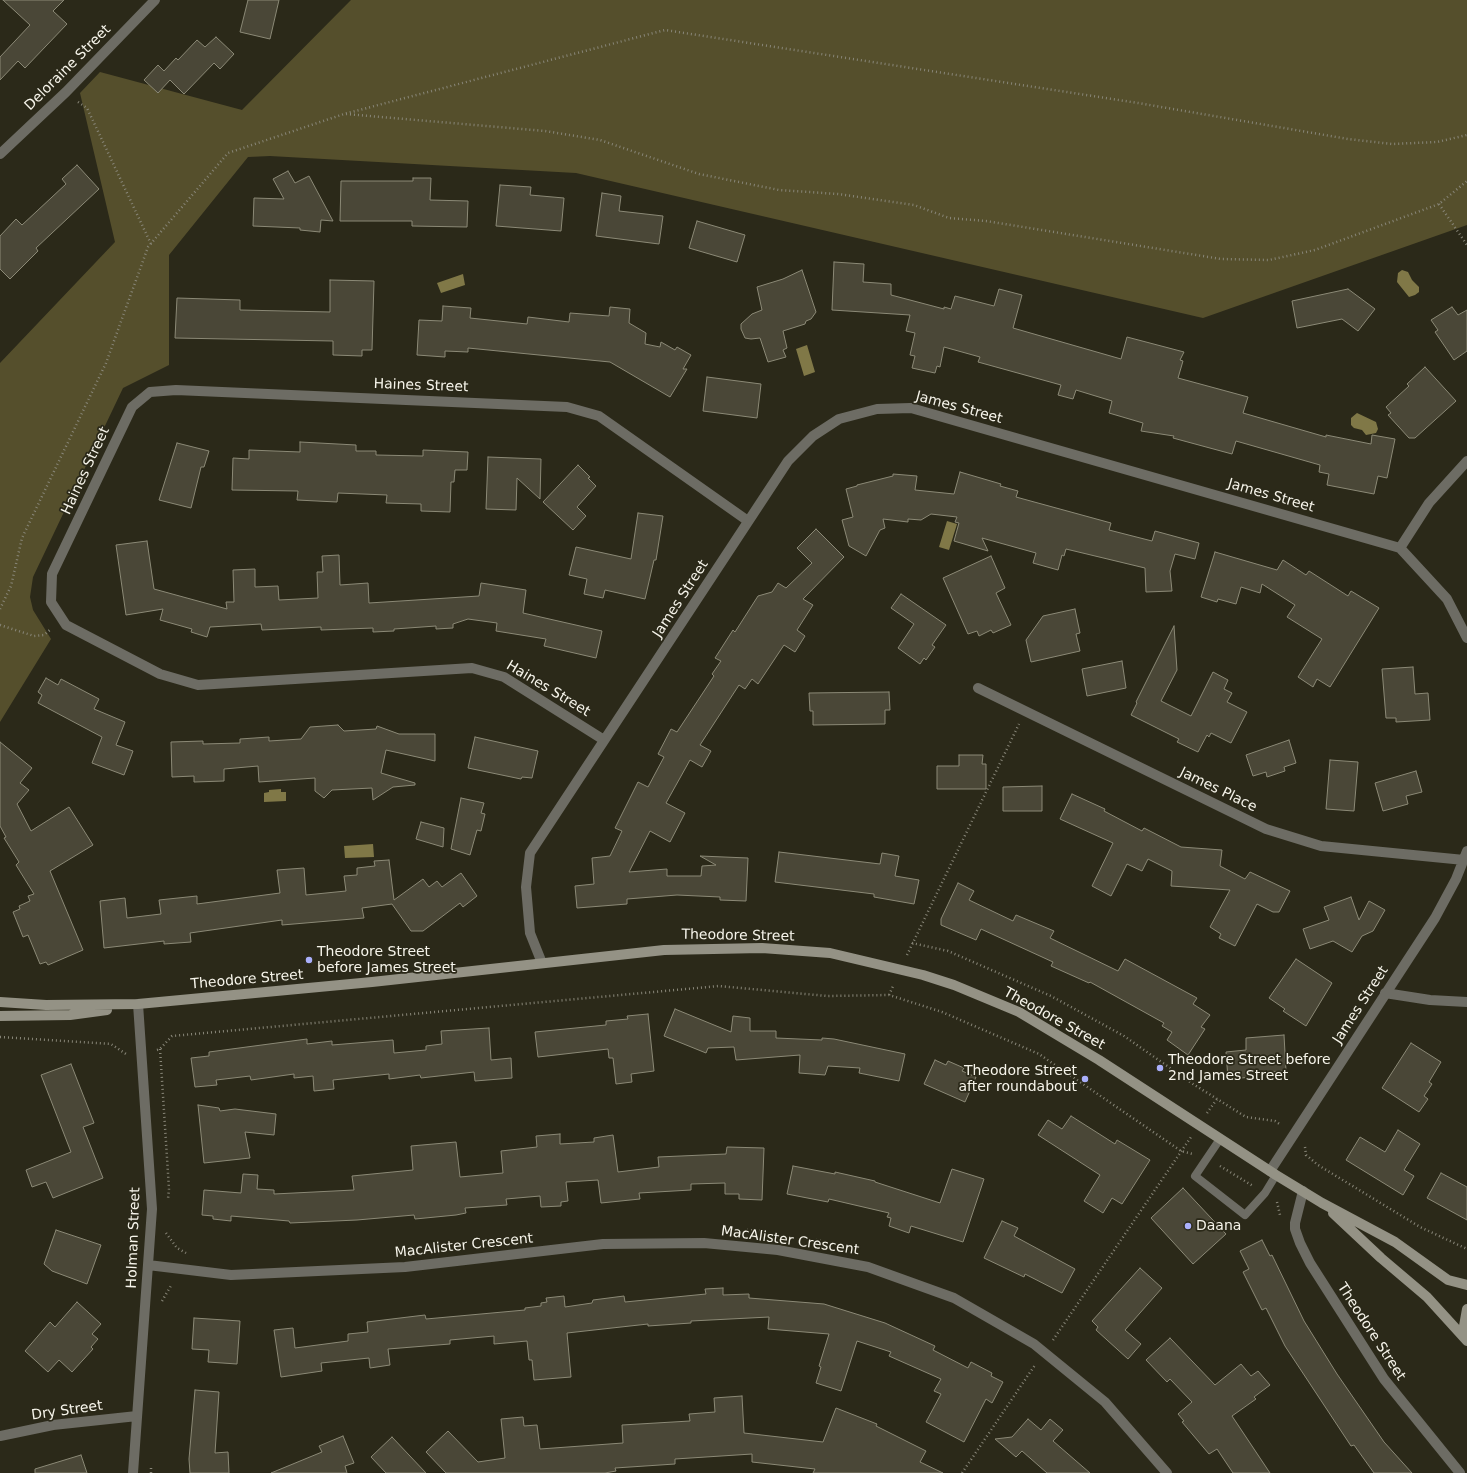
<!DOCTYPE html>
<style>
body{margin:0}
canvas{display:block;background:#2b2919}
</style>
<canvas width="1467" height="1473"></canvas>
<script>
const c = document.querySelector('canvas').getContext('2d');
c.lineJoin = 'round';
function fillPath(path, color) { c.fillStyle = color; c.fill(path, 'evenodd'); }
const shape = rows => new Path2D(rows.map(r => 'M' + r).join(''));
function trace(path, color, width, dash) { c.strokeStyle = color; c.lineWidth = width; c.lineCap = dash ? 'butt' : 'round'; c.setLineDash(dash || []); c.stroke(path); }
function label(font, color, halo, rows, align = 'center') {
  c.font = font + ' "DejaVu Sans",sans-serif'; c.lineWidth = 3.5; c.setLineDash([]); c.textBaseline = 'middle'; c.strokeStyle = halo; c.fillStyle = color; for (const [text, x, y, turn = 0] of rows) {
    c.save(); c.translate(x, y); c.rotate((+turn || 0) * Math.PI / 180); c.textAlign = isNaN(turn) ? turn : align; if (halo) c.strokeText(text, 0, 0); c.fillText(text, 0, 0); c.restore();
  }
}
fillPath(shape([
 [351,0,1467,0,1467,225,1203,318,576,173,270,156,248,157,169,255,169,365,123,388,33,577,30,597,33,610,51,639,0,722,0,363,115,242,80,93,100,72,242,110]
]), '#554f2c');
fillPath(shape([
 [1402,270,1408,272,1412,280,1419,287,1419,292,1415,295,1409,297,1397,282,1398,273],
 [463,274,465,285,441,293,437,283],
 [807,345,815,372,804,376,796,349],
 [1357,413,1376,422,1378,429,1376,433,1366,435,1362,430,1354,428,1351,425,1351,418],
 [947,521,957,524,949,550,939,547],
 [281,789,281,792,286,792,286,801,264,802,264,793,269,792,269,790],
 [373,844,374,857,345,858,344,846]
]), '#807847');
const building = shape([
 [3,0,64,0,53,11,67,24,25,68,18,61,0,80,0,57,30,25,3,0],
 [248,0,279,0,270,39,240,32,248,0],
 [216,37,234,54,220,69,214,63,184,94,170,80,158,93,144,80,158,65,164,71,176,58,178,60,197,40,205,47,216,37],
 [77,165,99,189,36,248,38,251,10,279,0,269,0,236,16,219,22,225,66,184,62,179,77,165],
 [288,171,295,183,309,176,333,221,321,220,320,232,300,230,300,228,253,226,254,198,284,199,273,179,288,171],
 [413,178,431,178,430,200,468,201,467,227,412,226,412,221,340,221,341,181,413,181,413,178],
 [500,185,531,187,530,195,564,198,561,231,496,226,500,185],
 [602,193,621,196,619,211,663,216,659,244,596,236,602,193],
 [697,221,745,235,737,262,689,248,697,221],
 [834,262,864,264,863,282,891,284,891,295,944,309,944,307,951,309,955,296,994,306,999,289,1022,295,1013,328,1121,359,1127,337,1184,352,1180,360,1183,361,1178,378,1248,397,1243,413,1326,437,1326,435,1371,444,1372,435,1395,439,1387,478,1378,476,1374,494,1327,485,1329,474,1319,472,1320,465,1236,441,1232,454,1173,438,1174,436,1141,431,1143,423,1109,413,1112,401,1076,390,1073,399,1058,395,1061,385,978,362,980,357,944,347,940,367,937,366,935,373,912,368,915,356,910,355,915,333,906,331,910,315,832,310,834,262],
 [802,270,816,312,811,319,806,321,805,324,783,331,787,348,783,350,786,357,768,362,760,338,751,339,745,338,741,329,741,324,752,314,762,310,757,287,783,279,802,270],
 [330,280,374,281,372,350,362,350,362,356,333,355,333,341,175,338,177,298,240,300,240,310,330,312,330,280],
 [1348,289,1375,309,1358,331,1342,319,1297,328,1292,301,1348,289],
 [443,306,471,308,470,318,527,324,528,317,569,322,570,313,609,316,610,307,630,309,629,323,646,333,645,344,660,347,661,342,675,350,677,347,691,355,683,369,687,369,670,397,610,362,468,348,468,352,445,351,445,357,417,355,419,320,442,321,443,306],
 [1452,307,1458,315,1467,310,1467,351,1454,360,1435,332,1438,330,1431,320,1452,307],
 [1425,367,1456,401,1415,438,1409,438,1388,415,1391,413,1386,407,1409,386,1407,384,1425,367],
 [707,377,761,384,757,418,703,411,707,377],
 [300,442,356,445,356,451,376,451,376,455,423,456,423,450,468,452,467,470,455,470,454,482,451,482,450,512,421,511,421,504,386,503,387,495,338,493,337,502,297,500,298,491,232,490,233,458,249,459,249,450,300,452,300,442],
 [177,443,209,451,204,467,201,467,191,508,159,500,177,443],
 [488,457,541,459,540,499,517,478,516,510,486,509,488,457],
 [578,465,590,477,588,478,596,486,577,507,586,516,573,530,543,502,578,465],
 [960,472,1001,484,1000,486,1018,491,1016,497,1111,523,1109,530,1152,541,1155,531,1199,543,1195,559,1175,554,1170,571,1172,591,1146,592,1145,568,1066,549,1064,556,1062,555,1058,570,1033,563,1036,553,982,538,988,551,954,541,959,523,955,522,957,517,931,514,921,520,908,519,908,522,883,519,885,528,880,530,866,556,849,546,842,520,853,517,846,489,857,486,857,485,893,476,893,474,917,476,915,490,954,494,960,472],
 [638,513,663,516,656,560,654,560,645,599,605,590,603,598,584,594,587,579,569,575,576,547,631,559,638,513],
 [816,529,844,557,803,599,813,605,797,630,805,636,795,652,784,645,758,684,752,679,745,689,739,685,700,745,711,751,702,767,690,760,666,803,685,813,670,842,650,831,629,872,667,869,667,876,701,876,702,866,716,865,700,856,748,858,746,901,720,900,720,897,677,895,627,899,627,904,577,908,575,886,594,884,592,858,610,856,622,831,615,828,638,782,648,787,664,757,658,754,671,729,677,732,714,676,712,674,721,661,715,658,733,630,735,632,758,596,772,592,778,583,786,588,812,563,797,548,816,529],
 [147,541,154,589,227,609,226,602,234,602,233,570,255,569,255,587,278,586,279,600,318,598,317,572,323,572,322,556,339,555,340,585,368,583,369,603,479,596,481,583,526,590,523,613,602,631,596,658,544,646,546,639,496,631,497,623,468,619,453,624,453,628,436,629,436,626,394,629,394,631,373,632,373,628,321,630,321,627,262,630,261,624,210,627,207,637,191,632,192,629,160,620,163,609,126,615,116,545,147,541],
 [1215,552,1277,570,1283,560,1306,575,1309,571,1348,596,1351,591,1379,608,1330,687,1317,679,1313,687,1298,677,1322,639,1287,617,1295,605,1262,584,1260,593,1241,587,1236,604,1218,599,1217,602,1201,597,1215,552],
 [991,556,1005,588,996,593,1011,625,993,633,991,630,979,636,977,631,968,634,943,578,991,556],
 [901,594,946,625,932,645,935,647,926,660,924,658,920,664,898,648,914,624,891,608,901,594],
 [1075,609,1080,633,1076,634,1080,651,1031,662,1026,640,1043,616,1075,609],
 [1174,626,1177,670,1161,701,1191,716,1213,672,1228,680,1224,689,1232,693,1227,702,1247,712,1231,743,1211,733,1209,737,1207,735,1198,752,1177,742,1179,739,1131,715,1137,703,1136,702,1174,626],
 [1122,661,1126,688,1087,696,1082,669,1122,661],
 [1413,667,1415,694,1428,693,1430,720,1396,722,1396,718,1386,718,1382,669,1413,667],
 [46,678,58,685,61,679,99,699,94,709,125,722,116,745,133,751,124,775,92,763,102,737,38,703,42,695,38,692,46,678],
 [889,692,890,710,885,710,885,724,813,725,813,711,810,711,809,693,889,692],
 [338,725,344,731,376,729,377,726,399,734,435,734,435,761,386,750,381,773,415,783,415,785,393,787,373,800,372,788,332,790,324,798,315,791,315,778,259,782,258,766,224,769,224,781,194,782,194,776,172,777,171,742,203,741,203,744,240,743,240,739,269,737,269,741,301,739,310,727,338,725],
 [475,737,538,751,532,778,522,777,521,779,468,768,475,737],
 [1289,740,1296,763,1284,767,1285,771,1267,777,1266,772,1253,776,1246,755,1289,740],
 [0,742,32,768,20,783,29,790,17,804,31,831,69,807,93,845,50,871,83,950,48,965,46,962,40,964,28,935,23,937,13,912,20,909,19,906,30,901,28,896,34,894,16,865,19,862,4,838,6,837,0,826,0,742],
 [959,755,983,755,982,764,986,764,986,789,937,789,937,766,959,766,959,755],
 [1330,760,1358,762,1354,811,1326,809,1330,760],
 [1416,771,1422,792,1406,796,1408,804,1383,811,1375,783,1416,771],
 [1042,786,1042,811,1003,811,1003,787,1042,786],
 [1072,794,1105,809,1104,811,1142,831,1144,828,1181,847,1222,850,1220,866,1245,879,1250,872,1290,891,1279,912,1273,912,1257,904,1235,946,1219,938,1221,934,1210,927,1230,890,1171,886,1172,871,1148,859,1142,871,1127,864,1111,896,1092,886,1113,843,1060,819,1072,794],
 [461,798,484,803,481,813,485,814,481,831,477,830,470,855,451,849,461,798],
 [421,822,444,828,443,847,416,839,421,822],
 [779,852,880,864,882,853,899,856,895,876,919,880,914,904,874,897,874,894,775,882,779,852],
 [389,860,394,900,423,879,429,887,437,881,442,887,461,873,477,896,463,907,460,903,423,931,411,931,392,904,362,908,364,918,282,925,282,920,190,933,191,942,164,944,164,941,104,948,100,901,125,898,127,918,161,914,159,900,197,896,197,904,280,893,277,870,304,868,306,895,346,891,344,876,357,875,357,868,375,866,374,861,389,860],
 [958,883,974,891,969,900,1013,921,1016,915,1054,931,1050,938,1118,971,1125,959,1197,998,1193,1004,1210,1015,1201,1027,1205,1029,1188,1055,1167,1040,1172,1032,1162,1026,1164,1023,1090,982,1089,983,1051,966,1053,962,981,929,976,940,941,925,941,919,958,883],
 [1351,897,1359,920,1369,901,1385,910,1373,931,1362,936,1352,952,1333,941,1310,949,1303,929,1329,920,1324,907,1351,897],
 [1296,959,1332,983,1306,1026,1283,1011,1285,1009,1269,998,1296,959],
 [675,1009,731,1032,733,1016,750,1018,750,1031,776,1031,776,1038,822,1040,822,1038,834,1039,905,1054,899,1081,859,1073,860,1068,828,1066,825,1075,799,1073,800,1055,736,1060,734,1047,708,1048,706,1053,664,1036,675,1009],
 [648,1014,654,1071,631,1074,632,1082,616,1084,613,1058,609,1058,608,1049,538,1057,535,1032,606,1025,606,1021,628,1019,627,1016,648,1014],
 [489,1028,491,1060,511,1058,512,1078,475,1081,474,1072,421,1078,420,1075,389,1079,389,1074,333,1080,334,1089,314,1091,313,1076,294,1078,294,1074,251,1080,250,1076,216,1080,217,1085,195,1087,191,1058,209,1056,209,1052,307,1039,307,1044,332,1041,332,1045,393,1040,394,1053,426,1050,426,1046,442,1044,441,1031,489,1028],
 [1284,1035,1286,1071,1253,1073,1253,1077,1228,1079,1226,1052,1246,1050,1246,1038,1284,1035],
 [1411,1043,1441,1062,1429,1082,1432,1084,1424,1096,1428,1099,1419,1112,1382,1088,1411,1043],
 [935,1060,946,1065,948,1061,964,1068,962,1071,976,1077,965,1102,924,1084,935,1060],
 [71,1064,94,1123,83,1127,103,1178,53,1198,46,1182,32,1187,26,1170,71,1152,41,1075,71,1064],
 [198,1105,219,1108,220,1111,235,1109,276,1114,274,1135,245,1132,250,1158,204,1163,198,1105],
 [1071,1116,1115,1144,1117,1140,1150,1160,1122,1204,1112,1198,1103,1213,1084,1201,1100,1175,1038,1135,1048,1120,1062,1129,1071,1116],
 [1398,1130,1420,1144,1404,1170,1414,1176,1403,1195,1346,1160,1360,1137,1385,1152,1398,1130],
 [560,1134,560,1144,594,1142,594,1138,613,1135,618,1172,659,1167,658,1157,726,1154,727,1147,764,1148,762,1200,739,1199,739,1194,725,1194,725,1183,691,1184,691,1190,639,1193,640,1199,601,1203,598,1180,566,1182,568,1201,561,1202,561,1206,541,1207,540,1196,506,1199,507,1205,465,1208,466,1213,456,1215,415,1219,414,1215,357,1220,290,1223,289,1221,231,1216,231,1221,213,1219,213,1216,202,1215,204,1190,241,1193,243,1174,258,1175,257,1189,274,1190,274,1194,354,1190,352,1176,413,1170,411,1146,456,1142,460,1177,503,1173,501,1151,537,1147,536,1136,560,1134],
 [793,1166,835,1174,835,1172,875,1181,875,1182,940,1203,952,1169,984,1179,963,1242,911,1226,909,1233,889,1226,891,1218,887,1217,889,1213,829,1199,828,1202,787,1194,793,1166],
 [1441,1173,1467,1187,1467,1220,1427,1198,1441,1173],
 [1183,1188,1226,1234,1193,1264,1151,1218,1183,1188],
 [1002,1221,1018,1228,1014,1236,1075,1269,1062,1293,1025,1274,1024,1277,984,1258,1002,1221],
 [56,1230,101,1245,87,1284,52,1271,44,1264,56,1230],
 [1262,1240,1270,1256,1272,1255,1304,1321,1337,1374,1384,1442,1412,1473,1374,1473,1354,1445,1351,1446,1285,1346,1266,1308,1262,1310,1243,1272,1249,1269,1240,1251,1262,1240],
 [1140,1268,1162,1288,1125,1330,1141,1344,1128,1359,1096,1330,1098,1327,1092,1321,1140,1268],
 [723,1288,723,1295,749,1294,749,1298,824,1304,885,1323,935,1346,933,1350,968,1368,971,1362,992,1373,991,1376,1003,1382,992,1403,986,1399,964,1442,926,1422,941,1394,934,1391,941,1379,889,1356,891,1352,857,1341,841,1391,816,1383,821,1367,819,1366,829,1334,768,1329,769,1317,691,1321,691,1323,648,1326,648,1324,567,1333,571,1377,534,1380,532,1360,529,1360,527,1341,494,1344,494,1336,450,1340,450,1344,388,1349,390,1365,370,1368,369,1358,321,1363,322,1371,281,1377,274,1330,293,1328,295,1348,348,1341,348,1334,368,1332,367,1322,425,1315,426,1319,525,1310,525,1308,541,1306,541,1303,547,1302,546,1298,564,1296,565,1307,592,1303,593,1300,624,1296,625,1302,706,1294,705,1289,723,1288],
 [77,1302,101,1324,92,1334,98,1339,91,1347,93,1349,72,1372,59,1360,48,1372,25,1351,50,1322,55,1327,77,1302],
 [194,1318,240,1321,237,1364,208,1362,209,1350,192,1349,194,1318],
 [1170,1338,1215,1385,1241,1364,1251,1376,1258,1371,1270,1385,1254,1397,1256,1399,1232,1416,1270,1473,1233,1473,1217,1449,1209,1454,1182,1422,1184,1421,1178,1414,1192,1402,1170,1379,1167,1382,1146,1360,1170,1338],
 [195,1390,219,1392,215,1453,228,1452,229,1473,190,1473,189,1459,195,1390],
 [742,1396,744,1433,823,1442,836,1408,877,1424,876,1426,926,1451,920,1462,943,1473,813,1473,815,1469,752,1462,752,1454,675,1459,675,1464,615,1468,616,1471,605,1473,446,1473,426,1452,448,1431,478,1462,505,1458,501,1419,523,1417,524,1426,537,1425,540,1449,623,1443,622,1425,690,1421,689,1414,715,1412,714,1398,742,1396],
 [1028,1419,1041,1430,1050,1419,1063,1430,1053,1441,1090,1473,1047,1473,1022,1451,1016,1457,995,1439,1012,1437,1028,1419],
 [343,1436,354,1463,345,1466,347,1473,271,1473,322,1452,319,1446,343,1436],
 [392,1437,426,1473,386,1473,371,1457,392,1437],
 [81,1455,87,1473,35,1473,35,1469,81,1455]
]);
fillPath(building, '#4a4737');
trace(building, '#8b8976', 1);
trace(shape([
 [78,102,87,108,151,244],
 [346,114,545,131,600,140,699,174,779,190,838,194,914,205,949,218,986,221,1221,259,1269,260,1315,250,1439,204,1467,181],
 [1439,204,1467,245],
 [0,609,11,586,22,538,106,363,148,247,228,153,344,114,665,30,1138,103,1348,139,1392,144,1437,142,1467,135],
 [0,625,34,636,44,635,51,629],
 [912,943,948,951,1051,996,1124,1036,1193,1084,1246,1117,1275,1121,1281,1125],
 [907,955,1019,724],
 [889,995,894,984],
 [0,1037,111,1044,126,1054],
 [160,1049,169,1189,168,1199],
 [157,1050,160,1049,172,1036,719,986,827,996,889,995,942,1012,1039,1054,1181,1151,1193,1154],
 [1207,1113,1217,1099],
 [1305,1147,1306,1155,1318,1165,1420,1227,1467,1249],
 [1220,1166,1253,1186],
 [1277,1202,1280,1215],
 [747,1230,764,1231],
 [166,1233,177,1248,186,1253],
 [816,1240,844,1245],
 [162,1301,172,1284],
 [1053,1340,1191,1137],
 [151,1473,151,1467],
 [962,1473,1035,1365]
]), '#888678', 2.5, [1, 3]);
trace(shape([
 [1220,1139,1195,1176,1245,1215,1265,1193,1276,1175]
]), '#6d6c64', 8);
trace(shape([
 [0,154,66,92,155,0],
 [1400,548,1429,503,1467,461],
 [978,688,1266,829,1321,846,1464,860],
 [604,740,504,677,472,668,198,685,160,674,66,625,51,602,52,574,132,407,150,392,176,390,567,407,599,416,748,521],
 [542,963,530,933,526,887,530,853,788,461,813,436,839,419,877,409,911,408,1400,548,1447,599,1467,638],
 [1385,993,1430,1000,1467,1002],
 [1270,1171,1435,918,1456,879,1467,851],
 [1303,1191,1295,1223,1295,1229,1300,1243,1310,1263,1384,1379,1460,1473],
 [148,1265,231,1275,405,1267,603,1244,704,1243,778,1250,868,1267,954,1298,1034,1344,1105,1402,1167,1473],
 [0,1436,53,1425,137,1416],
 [133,1473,152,1209,138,1004]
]), '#6d6c64', 10);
trace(shape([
 [0,1002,46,1005,138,1004,372,982,664,950,762,948,830,953,923,975,954,985,1019,1012,1099,1060,1276,1175,1322,1203,1395,1242,1448,1280,1467,1285],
 [0,1016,70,1015,107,1010],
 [1333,1213,1381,1258,1427,1297,1467,1341],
 [1467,1309,1464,1326,1467,1339]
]), '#949285', 10);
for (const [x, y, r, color] of [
 [309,960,4,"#aab0fb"],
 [1160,1068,4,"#aab0fb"],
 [1085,1079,4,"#aab0fb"],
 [1188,1226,4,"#aab0fb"]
]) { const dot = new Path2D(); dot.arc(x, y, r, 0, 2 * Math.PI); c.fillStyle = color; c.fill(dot); trace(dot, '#2b2919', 1.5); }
label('14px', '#f6f4ea', '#2b2919', [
 ["Deloraine Street",68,68,-45],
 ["Haines Street",421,386,2],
 ["James Street",959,408,15],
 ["Haines Street",86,471,-65],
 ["James Street",1271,496,16],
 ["James Street",681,599,-57],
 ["Haines Street",548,689,31],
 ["James Place",1218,790,26],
 ["Theodore Street",738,936,1],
 ["Theodore Street",247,980,-5],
 ["James Street",1361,1005,-57],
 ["Theodore Street",1054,1019,29],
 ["Holman Street",134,1238,-88],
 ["MacAlister Crescent",790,1241,8],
 ["MacAlister Crescent",464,1246,-6],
 ["Theodore Street",1371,1332,57],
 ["Dry Street",67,1411,-8]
]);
label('14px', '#f6f4ea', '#2b2919', [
 ["Theodore Street",317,952],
 ["before James Street",317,968],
 ["Theodore Street before",1168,1060],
 ["2nd James Street",1168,1076],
 ["Theodore Street",1077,1071,"right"],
 ["after roundabout",1077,1087,"right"],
 ["Daana",1196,1226]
], 'left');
</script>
